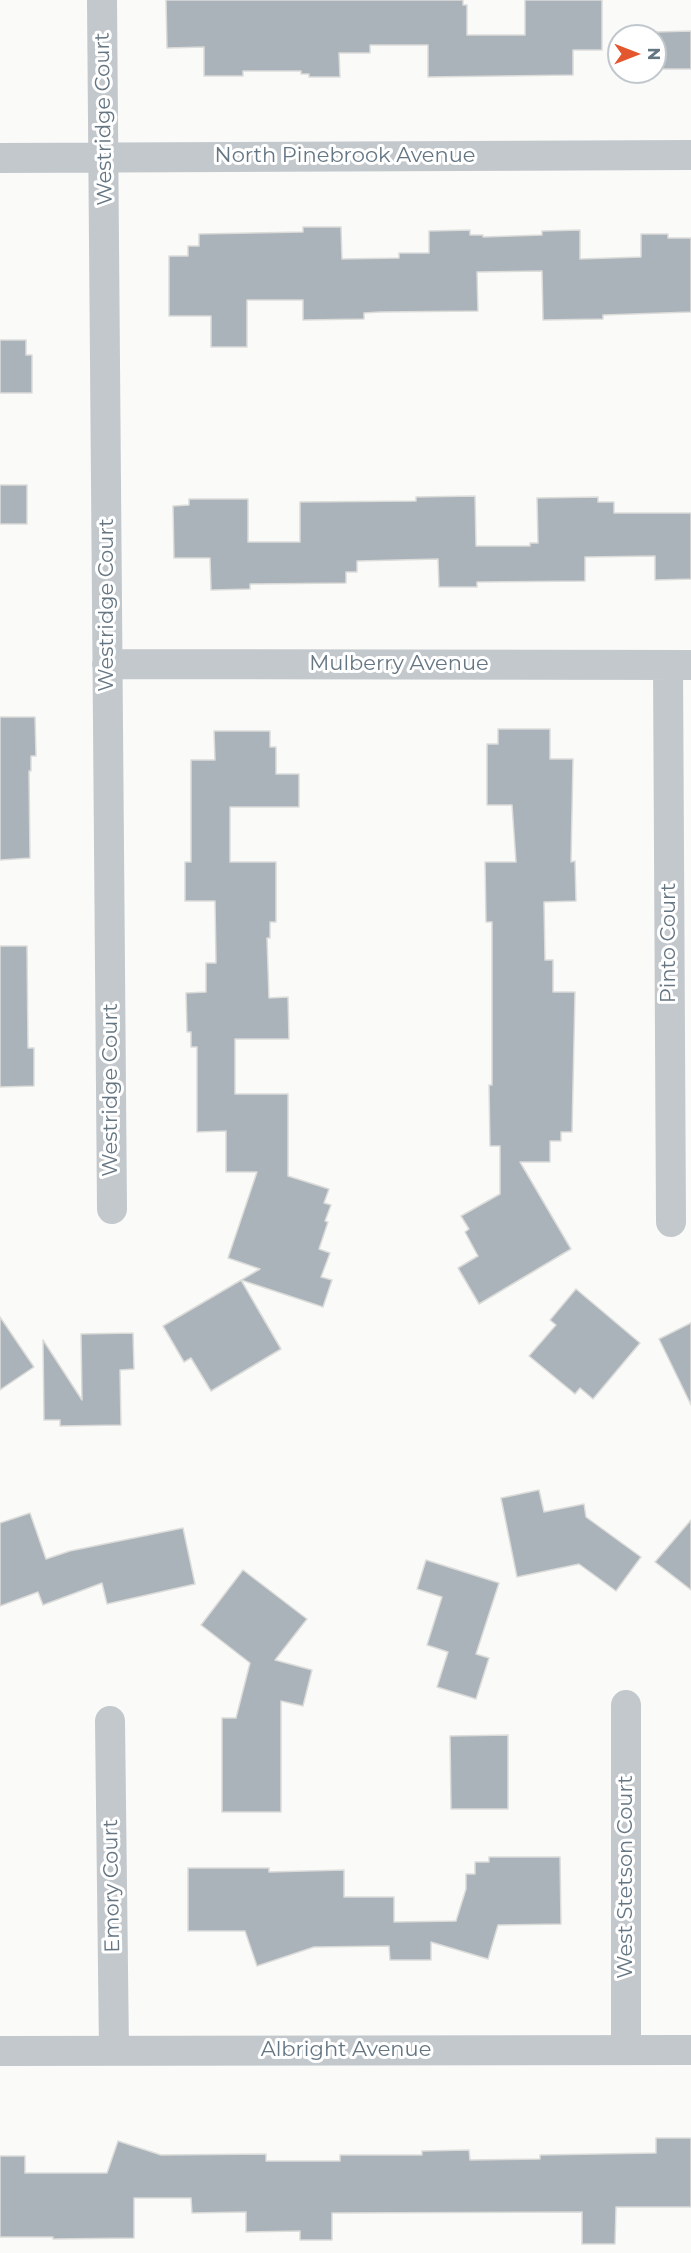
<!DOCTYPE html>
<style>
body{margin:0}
#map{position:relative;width:691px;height:2253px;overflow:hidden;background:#fafaf8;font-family:Montserrat,sans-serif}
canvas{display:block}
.north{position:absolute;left:607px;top:24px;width:60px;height:60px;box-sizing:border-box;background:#fff;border:2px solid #c1c8cd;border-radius:50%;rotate:90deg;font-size:16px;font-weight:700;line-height:24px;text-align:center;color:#657683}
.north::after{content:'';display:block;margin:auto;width:21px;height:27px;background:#e4572e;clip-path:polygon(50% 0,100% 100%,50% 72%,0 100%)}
</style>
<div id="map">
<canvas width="691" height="2253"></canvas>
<div class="north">N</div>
</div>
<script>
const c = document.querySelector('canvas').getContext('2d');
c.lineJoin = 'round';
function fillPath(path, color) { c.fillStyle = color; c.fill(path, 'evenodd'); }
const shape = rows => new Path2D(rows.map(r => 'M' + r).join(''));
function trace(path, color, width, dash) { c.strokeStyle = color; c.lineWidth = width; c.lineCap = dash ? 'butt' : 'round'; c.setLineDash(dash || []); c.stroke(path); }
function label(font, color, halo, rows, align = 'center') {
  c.font = font + ' Montserrat,sans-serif'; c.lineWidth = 6; c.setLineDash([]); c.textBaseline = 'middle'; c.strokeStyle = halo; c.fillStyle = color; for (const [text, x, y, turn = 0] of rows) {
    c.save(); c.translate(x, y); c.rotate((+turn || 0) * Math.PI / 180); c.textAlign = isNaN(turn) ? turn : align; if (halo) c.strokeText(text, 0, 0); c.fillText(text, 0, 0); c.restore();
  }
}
const building = shape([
 [166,0,463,0,463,5,467,5,467,35,525,35,525,0,602,0,602,50,573,50,573,75,428,77,428,45,370,45,370,53,339,53,340,77,309,77,309,74,301,74,301,71,243,71,243,76,204,76,204,47,167,48,166,0],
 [691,31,691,69,657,69,656,32,691,31],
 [303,227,341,227,342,259,399,258,399,253,429,253,429,231,470,230,470,235,483,235,483,237,542,235,542,231,580,230,580,259,641,257,641,234,668,234,668,238,691,238,691,312,603,315,603,319,543,320,542,271,477,272,478,311,380,312,364,313,364,319,303,320,303,300,247,300,247,347,211,347,211,316,169,316,169,256,188,256,188,246,199,246,199,234,303,232,303,227],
 [0,340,26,340,26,355,32,355,32,393,0,393,0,340],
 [0,485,27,485,27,524,0,524,0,485],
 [475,496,476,546,530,546,530,543,538,543,537,498,598,497,598,502,614,502,614,513,691,513,691,579,655,580,655,556,585,557,585,581,477,582,477,587,439,587,438,559,357,561,357,572,346,572,346,583,250,584,250,589,211,590,210,558,174,558,173,506,189,505,189,499,248,499,248,542,300,542,300,502,416,501,416,497,475,496],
 [0,717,35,717,36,756,31,756,31,771,29,771,30,858,0,860,0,717],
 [498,729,550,729,550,759,573,759,571,862,575,861,576,901,544,902,545,960,553,960,553,992,575,992,572,1132,561,1132,561,1141,550,1141,550,1162,520,1162,571,1249,479,1304,458,1268,478,1256,465,1232,469,1229,461,1216,500,1194,500,1146,490,1146,489,1085,492,1085,492,922,486,922,485,862,516,862,512,805,487,805,487,744,498,744,498,729],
 [214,731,270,731,270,747,276,747,276,774,299,774,299,807,230,807,230,862,276,862,276,922,270,922,270,938,267,938,269,998,288,997,289,1039,235,1039,235,1094,288,1094,288,1176,329,1189,324,1203,331,1205,325,1221,328,1222,319,1249,330,1253,321,1277,332,1280,323,1307,241,1280,281,1349,211,1391,191,1358,184,1362,163,1326,260,1269,228,1258,257,1172,226,1172,226,1131,197,1132,197,1047,191,1047,191,1032,187,1032,186,993,206,992,206,963,216,963,215,901,185,901,185,862,191,862,191,760,215,760,214,731],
 [0,946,27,946,28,1048,34,1048,34,1086,0,1087,0,946],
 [576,1289,640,1343,593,1399,580,1388,575,1394,529,1356,556,1325,550,1320,576,1289],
 [0,1317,34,1367,0,1390,0,1317],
 [691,1323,691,1405,659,1339,691,1323],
 [133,1333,134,1369,120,1370,121,1425,60,1426,60,1420,44,1420,43,1340,82,1400,81,1334,133,1333],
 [539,1490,544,1512,584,1504,586,1517,641,1557,616,1591,579,1564,517,1577,501,1498,539,1490],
 [30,1513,46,1559,70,1551,183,1528,195,1584,107,1604,102,1583,43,1605,38,1592,0,1606,0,1523,30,1513],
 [691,1520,691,1590,655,1562,691,1520],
 [426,1560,499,1583,476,1654,489,1658,476,1699,437,1687,448,1652,427,1645,442,1597,417,1589,426,1560],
 [243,1570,307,1619,275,1660,312,1670,303,1706,281,1701,281,1812,222,1812,222,1718,236,1718,250,1663,201,1625,243,1570],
 [508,1735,508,1809,451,1809,450,1736,508,1735],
 [489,1857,560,1857,561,1924,498,1925,488,1959,431,1942,431,1960,390,1960,389,1946,314,1947,257,1966,245,1931,188,1931,188,1868,269,1868,269,1872,344,1870,344,1897,394,1897,394,1922,456,1921,466,1889,466,1874,475,1874,475,1862,489,1862,489,1857],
 [656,2138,691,2138,691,2207,616,2207,615,2244,582,2244,582,2212,332,2213,332,2240,300,2240,300,2231,246,2232,246,2212,192,2213,191,2198,134,2198,134,2238,53,2239,53,2237,0,2237,0,2156,25,2156,25,2173,107,2173,118,2141,161,2155,266,2154,266,2161,340,2161,340,2155,422,2155,422,2151,469,2150,470,2160,540,2159,540,2155,656,2153,656,2138]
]);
fillPath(building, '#aab3b9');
trace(building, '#dcdcda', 1.5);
trace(shape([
 [102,0,112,1209],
 [0,158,691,155],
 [107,664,691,665],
 [668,665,671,1222],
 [626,1705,626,2049],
 [110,1721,114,2051],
 [0,2051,691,2050]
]), '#c3c8cc', 30);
label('21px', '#657683', '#fff', [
 ["Westridge Court",104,119,-91],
 ["North Pinebrook Avenue",345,156],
 ["Westridge Court",107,605,-90],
 ["Mulberry Avenue",399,664],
 ["Pinto Court",669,943,-90],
 ["Westridge Court",111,1090,-90],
 ["West Stetson Court",626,1877,-90],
 ["Emory Court",112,1886,-91],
 ["Albright Avenue",346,2050]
]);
</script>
